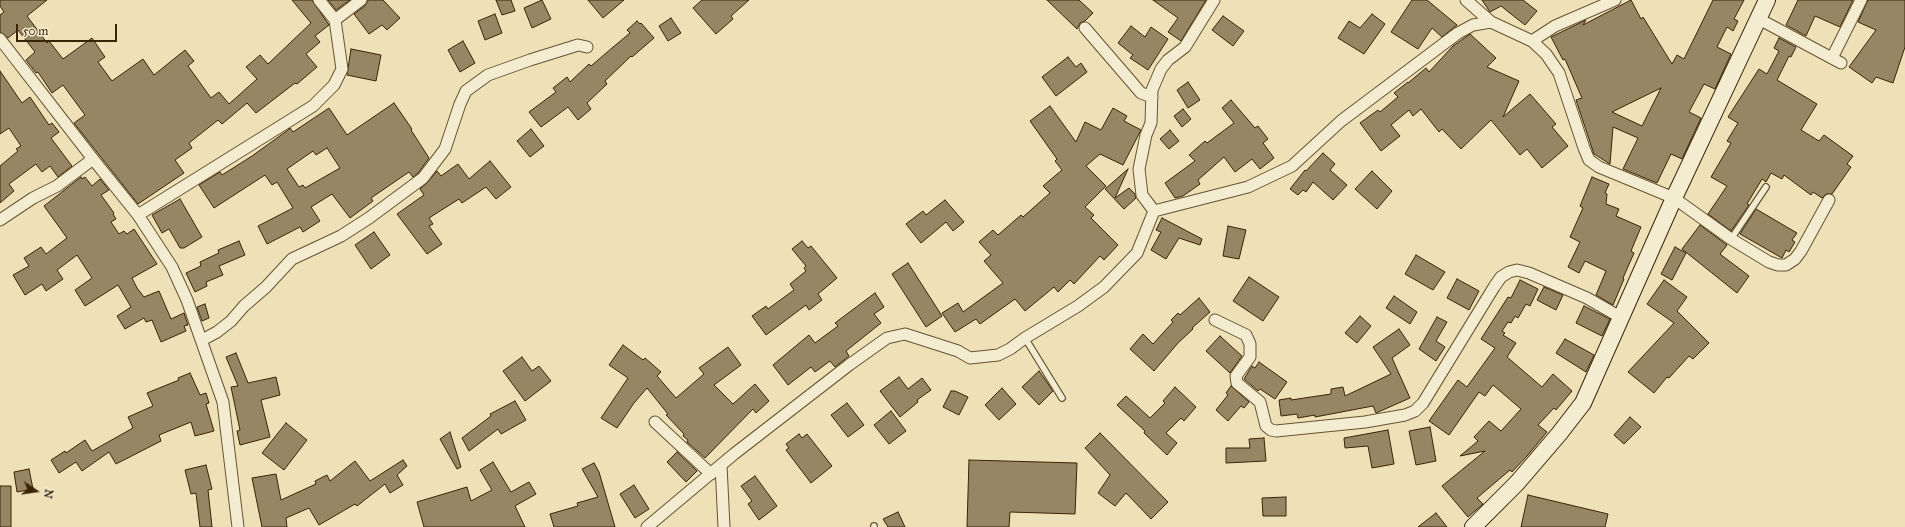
<!DOCTYPE html>
<style>
body{margin:0}
#map{position:relative;width:1905px;height:527px;overflow:hidden;background:#eee1b8;font-family:"IM FELL Great Primer",serif}
canvas{display:block}
.north{position:absolute;left:16px;top:471px;width:40px;height:40px;-webkit-text-stroke:3px #f4ecd1;paint-order:stroke;rotate:103deg;font-size:11px;font-weight:700;line-height:16px;text-align:center;color:#392406}
.north::after{content:'';display:block;margin:auto;width:14px;height:18px;background:#392406;clip-path:polygon(50% 0,100% 100%,50% 72%,0 100%)}
.scale{position:absolute;left:16px;top:24px;width:101px;height:18px;box-sizing:border-box;border:2px solid #392406;border-top:0;padding-left:5px;font-size:12px;line-height:14px;white-space:nowrap;color:#392406;-webkit-text-stroke:3px #f4ecd1;paint-order:stroke}
</style>
<div id="map">
<canvas width="1905" height="527"></canvas>
<div class="north">N</div>
<div class="scale">50 m</div>
</div>
<script>
const c = document.querySelector('canvas').getContext('2d');
c.lineJoin = 'round';
function fillPath(path, color) { c.fillStyle = color; c.fill(path, 'evenodd'); }
const shape = rows => new Path2D(rows.map(r => 'M' + r).join(''));
function trace(path, color, width, dash) { c.strokeStyle = color; c.lineWidth = width; c.lineCap = dash ? 'butt' : 'round'; c.setLineDash(dash || []); c.stroke(path); }
const building = shape([
 [0,0,47,0,27,16,47,43,49,41,63,59,92,38,105,57,98,62,112,81,143,59,154,75,185,50,194,61,188,66,211,98,219,92,229,104,257,79,246,67,260,55,268,64,311,23,292,0,312,0,329,25,315,36,320,42,306,54,317,67,297,84,295,83,256,113,247,103,222,124,218,120,189,143,192,148,175,160,184,173,138,204,74,123,85,115,63,85,52,93,38,72,36,73,26,60,35,52,18,30,8,38,0,32,0,15,4,12,0,6,0,0],
 [328,0,350,0,336,10,328,0],
 [368,0,383,0,400,18,387,30,382,25,369,34,354,14,365,6,368,0],
 [496,0,511,0,515,11,502,15,496,0],
 [542,0,551,19,532,28,524,8,542,0],
 [588,0,624,0,603,18,588,0],
 [702,0,749,0,731,16,733,19,716,34,693,8,702,0],
 [1047,0,1079,0,1093,13,1085,21,1080,23,1077,29,1047,0],
 [1153,0,1206,0,1181,41,1168,32,1178,18,1153,0],
 [1412,0,1427,0,1457,25,1442,37,1432,28,1418,49,1391,32,1412,0],
 [1482,0,1523,0,1537,11,1525,25,1501,6,1490,12,1482,0],
 [1631,0,1641,19,1643,17,1672,64,1677,55,1684,59,1713,0,1744,0,1734,19,1738,21,1733,31,1727,27,1717,47,1731,54,1715,89,1704,84,1689,112,1701,118,1682,159,1671,154,1657,183,1623,169,1638,138,1613,127,1610,164,1594,154,1576,100,1582,98,1565,59,1563,60,1551,37,1586,20,1583,25,1631,0],
 [1661,88,1642,126,1612,112,1661,88],
 [1798,0,1853,0,1840,27,1815,16,1806,36,1786,25,1798,0],
 [1868,0,1905,0,1905,47,1893,83,1876,77,1872,83,1849,67,1876,30,1858,22,1868,0],
 [495,14,502,33,485,40,478,21,495,14],
 [1372,14,1385,24,1364,54,1338,38,1349,21,1360,28,1372,14],
 [1223,16,1244,31,1233,46,1212,30,1223,16],
 [671,18,681,33,668,41,659,26,671,18],
 [637,21,640,24,641,23,654,38,632,57,631,56,605,81,607,84,587,103,591,109,578,120,568,107,541,127,529,112,556,92,553,88,567,77,570,82,589,64,591,66,612,48,630,33,627,30,637,21],
 [1131,26,1145,37,1151,27,1168,39,1148,70,1130,58,1133,55,1118,43,1131,26],
 [1470,34,1496,58,1487,67,1519,81,1503,117,1530,94,1556,124,1552,127,1568,146,1542,168,1527,149,1520,155,1491,120,1461,149,1442,129,1439,132,1421,109,1413,116,1409,110,1391,125,1400,136,1381,151,1360,123,1378,110,1380,112,1398,97,1394,93,1408,82,1408,83,1426,68,1429,72,1453,46,1470,34],
 [1779,38,1796,47,1791,57,1789,56,1777,80,1817,104,1801,130,1819,141,1824,135,1853,156,1847,164,1851,167,1832,194,1826,194,1822,198,1813,192,1811,195,1784,175,1782,179,1771,173,1766,182,1762,179,1747,204,1749,205,1731,231,1708,214,1727,186,1711,177,1731,143,1727,141,1738,123,1728,117,1759,69,1767,74,1779,51,1774,48,1779,38],
 [463,41,475,63,460,72,448,50,463,41],
 [351,49,381,55,376,81,347,75,351,49],
 [1068,57,1076,67,1081,63,1087,72,1056,96,1042,77,1068,57],
 [0,71,22,103,30,97,49,125,52,123,59,132,51,138,72,166,58,177,50,166,42,172,36,164,9,184,14,191,0,203,0,166,18,151,16,149,21,146,9,128,0,134,0,71],
 [1188,82,1200,100,1188,108,1177,90,1188,82],
 [1231,100,1255,128,1258,126,1268,139,1263,143,1274,158,1260,169,1252,159,1235,172,1224,157,1198,180,1200,184,1183,196,1175,198,1165,183,1195,161,1189,155,1205,141,1207,143,1234,123,1222,108,1231,100],
 [394,103,412,129,411,130,429,158,418,173,413,177,409,172,371,198,373,201,350,218,332,194,311,207,320,221,303,232,300,227,267,244,258,226,293,208,277,182,272,185,265,175,214,208,199,185,220,172,222,175,252,156,288,130,290,128,293,132,329,108,347,135,394,103],
 [327,148,340,168,305,188,303,185,299,187,287,169,313,151,316,155,327,148],
 [1050,106,1076,142,1085,122,1101,130,1113,108,1127,116,1124,121,1141,130,1123,165,1100,154,1086,166,1106,186,1085,207,1094,215,1091,218,1118,245,1104,260,1100,256,1074,284,1070,280,1058,292,1054,287,1025,311,1015,299,980,324,976,319,955,332,942,313,958,303,963,312,1003,283,984,261,991,255,979,242,993,230,998,235,1021,215,1023,217,1050,193,1043,186,1062,170,1055,161,1057,159,1030,121,1050,106],
 [1183,109,1191,119,1182,127,1174,116,1183,109],
 [531,129,544,146,530,157,517,141,531,129],
 [1170,130,1179,141,1169,149,1160,139,1170,130],
 [1323,153,1335,164,1330,170,1347,185,1333,200,1313,182,1306,192,1303,190,1298,195,1290,189,1305,170,1306,171,1323,153],
 [490,161,511,187,496,199,486,187,462,203,459,199,429,218,433,224,429,226,442,244,427,254,397,214,424,195,420,189,428,182,437,171,441,176,458,164,469,179,490,161],
 [1128,169,1115,198,1129,188,1135,194,1136,198,1124,209,1105,189,1128,169],
 [1372,171,1392,191,1377,209,1355,189,1372,171],
 [81,177,82,179,85,177,92,186,100,179,109,190,101,195,114,213,113,214,116,219,111,222,119,234,124,231,127,234,134,229,157,264,132,278,137,288,144,297,159,291,171,319,184,313,188,325,184,326,186,331,161,342,152,320,146,322,144,318,125,329,117,316,131,307,118,285,85,306,75,290,92,278,77,255,57,270,63,279,46,291,42,284,25,295,13,275,29,266,24,258,41,247,46,254,67,238,44,206,81,177],
 [1592,177,1609,184,1605,193,1607,194,1606,204,1619,209,1616,216,1641,227,1631,251,1634,253,1623,278,1624,279,1613,305,1596,295,1606,271,1585,261,1579,273,1568,267,1580,242,1570,237,1583,208,1580,206,1592,177],
 [180,199,202,237,184,248,180,248,169,229,162,233,152,215,180,199],
 [945,200,964,222,953,231,946,222,921,243,906,224,923,211,926,215,945,200],
 [1756,209,1797,233,1792,240,1795,242,1789,252,1786,250,1782,258,1740,234,1756,209],
 [1162,218,1202,239,1200,245,1179,238,1166,259,1151,250,1161,232,1156,230,1162,218],
 [1700,225,1727,245,1720,254,1749,276,1737,293,1682,249,1700,225],
 [1228,226,1246,230,1239,259,1223,256,1228,226],
 [374,232,390,255,371,269,355,245,374,232],
 [239,241,245,255,219,266,223,275,206,282,207,286,195,292,186,273,201,266,200,262,219,253,218,250,239,241],
 [802,241,808,248,811,246,837,278,818,294,822,300,809,310,806,305,766,335,752,316,766,306,768,309,794,290,790,284,806,271,804,268,806,266,792,249,802,241],
 [1675,247,1686,253,1672,280,1661,274,1675,247],
 [1416,255,1445,272,1433,290,1405,274,1416,255],
 [908,263,942,316,926,327,892,274,908,263],
 [1249,277,1279,297,1263,321,1233,301,1249,277],
 [1457,279,1479,291,1469,310,1447,298,1457,279],
 [1520,280,1538,289,1530,306,1526,304,1518,318,1515,316,1511,323,1508,322,1502,331,1505,333,1503,335,1516,343,1507,357,1542,387,1553,374,1572,391,1556,410,1554,408,1538,425,1547,432,1527,456,1512,472,1510,470,1477,498,1483,504,1468,517,1442,486,1485,451,1460,456,1478,441,1474,437,1489,421,1501,431,1521,409,1493,385,1485,396,1479,392,1449,435,1429,421,1458,380,1467,387,1495,348,1481,339,1508,297,1511,298,1520,280],
 [1664,280,1687,297,1677,311,1709,343,1693,359,1689,356,1669,378,1667,377,1654,393,1628,372,1674,323,1647,304,1664,280],
 [1544,287,1563,295,1556,310,1537,300,1544,287],
 [875,293,884,307,874,314,881,323,846,351,849,356,835,367,830,361,815,372,811,367,788,385,773,365,809,335,815,343,838,326,835,323,875,293],
 [1394,296,1417,312,1410,324,1386,308,1394,296],
 [1199,298,1210,312,1192,328,1193,329,1178,343,1154,371,1130,349,1143,334,1153,344,1173,322,1171,320,1178,313,1180,315,1199,298],
 [205,304,209,318,202,321,197,307,205,304],
 [1584,306,1610,319,1602,336,1576,323,1584,306],
 [1360,316,1371,326,1357,343,1345,333,1360,316],
 [1437,317,1447,322,1436,341,1445,347,1436,361,1419,349,1437,317],
 [1399,329,1410,345,1392,358,1410,398,1376,413,1373,406,1315,417,1315,415,1298,418,1297,414,1281,416,1279,400,1291,398,1291,400,1331,394,1331,389,1343,387,1345,396,1391,374,1373,347,1399,329],
 [1220,336,1242,356,1230,373,1206,351,1220,336],
 [1565,339,1594,355,1586,372,1556,353,1565,339],
 [623,345,643,360,645,358,661,372,657,376,676,398,704,374,699,368,728,347,741,365,714,385,733,404,755,384,769,401,756,413,753,409,705,458,687,442,688,440,683,436,684,434,666,415,668,414,647,388,634,403,617,428,601,418,628,378,609,365,623,345],
 [236,353,248,383,276,377,280,395,261,400,270,437,240,445,237,431,240,430,231,387,238,386,226,357,236,353],
 [522,357,532,371,539,366,551,381,525,401,503,371,522,357],
 [1259,362,1287,382,1275,399,1260,389,1258,391,1244,379,1252,366,1255,368,1259,362],
 [1039,371,1053,391,1039,405,1022,387,1039,371],
 [190,373,200,395,206,393,209,403,206,404,214,431,195,436,191,422,159,435,161,441,116,464,109,452,82,471,76,462,59,473,51,460,65,451,66,453,85,440,92,451,133,428,128,417,153,406,147,393,179,380,178,378,190,373],
 [899,377,908,389,922,378,931,390,917,400,918,402,900,417,880,391,899,377],
 [1231,386,1249,402,1244,408,1241,406,1228,421,1216,410,1228,395,1226,393,1231,386],
 [1175,387,1196,407,1184,421,1181,418,1166,433,1177,443,1167,455,1144,433,1145,431,1117,405,1126,396,1150,418,1165,403,1163,401,1175,387],
 [1002,388,1016,404,999,420,985,405,1002,388],
 [951,391,955,391,968,397,959,415,943,407,951,391],
 [515,401,526,420,501,434,498,429,469,451,462,438,491,416,490,414,515,401],
 [847,403,864,425,848,437,831,415,847,403],
 [891,411,906,431,889,444,874,425,891,411],
 [1630,417,1641,427,1624,444,1614,435,1630,417],
 [286,423,307,440,284,470,262,453,286,423],
 [1430,427,1436,461,1416,465,1409,431,1430,427],
 [1388,430,1394,464,1372,468,1368,446,1345,448,1344,438,1388,430],
 [450,432,461,467,457,469,440,439,450,432],
 [1100,433,1168,502,1151,519,1126,493,1115,506,1098,493,1110,475,1085,448,1100,433],
 [799,434,802,438,807,434,832,466,811,483,786,450,789,448,786,444,799,434],
 [1264,438,1266,461,1226,463,1226,448,1250,448,1249,439,1264,438],
 [677,452,697,471,686,482,667,462,677,452],
 [403,460,407,466,397,475,403,485,390,493,385,484,357,506,355,504,319,525,309,508,286,518,287,527,262,527,252,478,276,474,281,500,316,484,315,481,327,475,330,481,355,461,370,481,403,460],
 [969,460,1077,463,1075,514,1010,512,1009,527,967,527,969,460],
 [493,462,511,492,529,482,536,494,515,506,525,527,424,527,417,502,467,487,471,501,492,490,480,470,493,462],
 [594,463,599,472,615,527,554,527,550,514,578,506,577,503,598,497,582,469,594,463],
 [206,465,212,489,208,490,212,527,200,527,196,493,191,494,185,470,206,465],
 [29,469,33,489,17,492,14,472,29,469],
 [755,476,777,506,759,520,748,504,752,501,741,486,755,476],
 [634,485,649,509,635,518,620,494,634,485],
 [0,486,11,486,11,527,0,527,0,486],
 [1528,495,1608,514,1605,527,1521,527,1528,495],
 [1286,497,1286,516,1263,516,1262,498,1286,497],
 [898,512,905,527,888,527,883,519,898,512],
 [1436,513,1447,527,1418,527,1436,513]
]);
fillPath(building, '#978663');
trace(building, '#392406', 1);
const service = shape([
 [1731,239,1766,187],
 [1025,338,1062,398],
 [874,526,874,527]
]);
const minor = shape([
 [319,0,335,20],
 [1466,0,1491,22],
 [1759,19,1841,63],
 [1085,28,1141,93,1152,97],
 [0,39,93,159,138,215,172,267,187,300,223,402,238,527],
 [1532,41,1555,26,1615,0],
 [1832,58,1861,0],
 [1154,211,1142,195,1139,169,1146,135,1151,123,1152,90,1161,69,1168,60,1185,47,1214,0],
 [138,215,313,106,334,85,342,69,335,20,361,0],
 [0,220,33,198,57,186,93,159],
 [1215,320,1246,335,1250,344,1250,357,1236,376,1237,383,1260,402,1266,426,1271,430,1276,431,1365,422,1405,415,1415,411,1423,403,1494,287,1501,277,1509,272,1517,270,1529,273,1587,298,1620,317],
 [202,340,217,332,231,321,244,306,266,287,292,259,341,236,369,218,423,178,445,149,460,104,466,91,488,75,530,60,578,45,587,47],
 [655,422,711,474],
 [721,465,724,527],
 [647,527,734,454,849,365,887,338,905,334,958,351,970,358,998,355,1010,349,1025,338,1078,306,1104,287,1137,253,1154,211,1248,187,1292,166,1341,121,1458,33,1473,25,1491,22,1532,41,1546,54,1559,73,1584,148,1589,160,1599,167,1674,198,1731,239,1769,262,1778,265,1786,265,1795,259,1801,251,1829,200]
]);
const secondary = shape([
 [1473,527,1517,483,1559,434,1583,403,1674,198,1767,0]
]);
trace(service, '#665332', 8);
trace(minor, '#665332', 13);
trace(secondary, '#392406', 18);
trace(service, '#f4ecd1', 5.5);
trace(minor, '#f4ecd1', 11);
trace(secondary, '#f4ecd1', 16);
</script>
